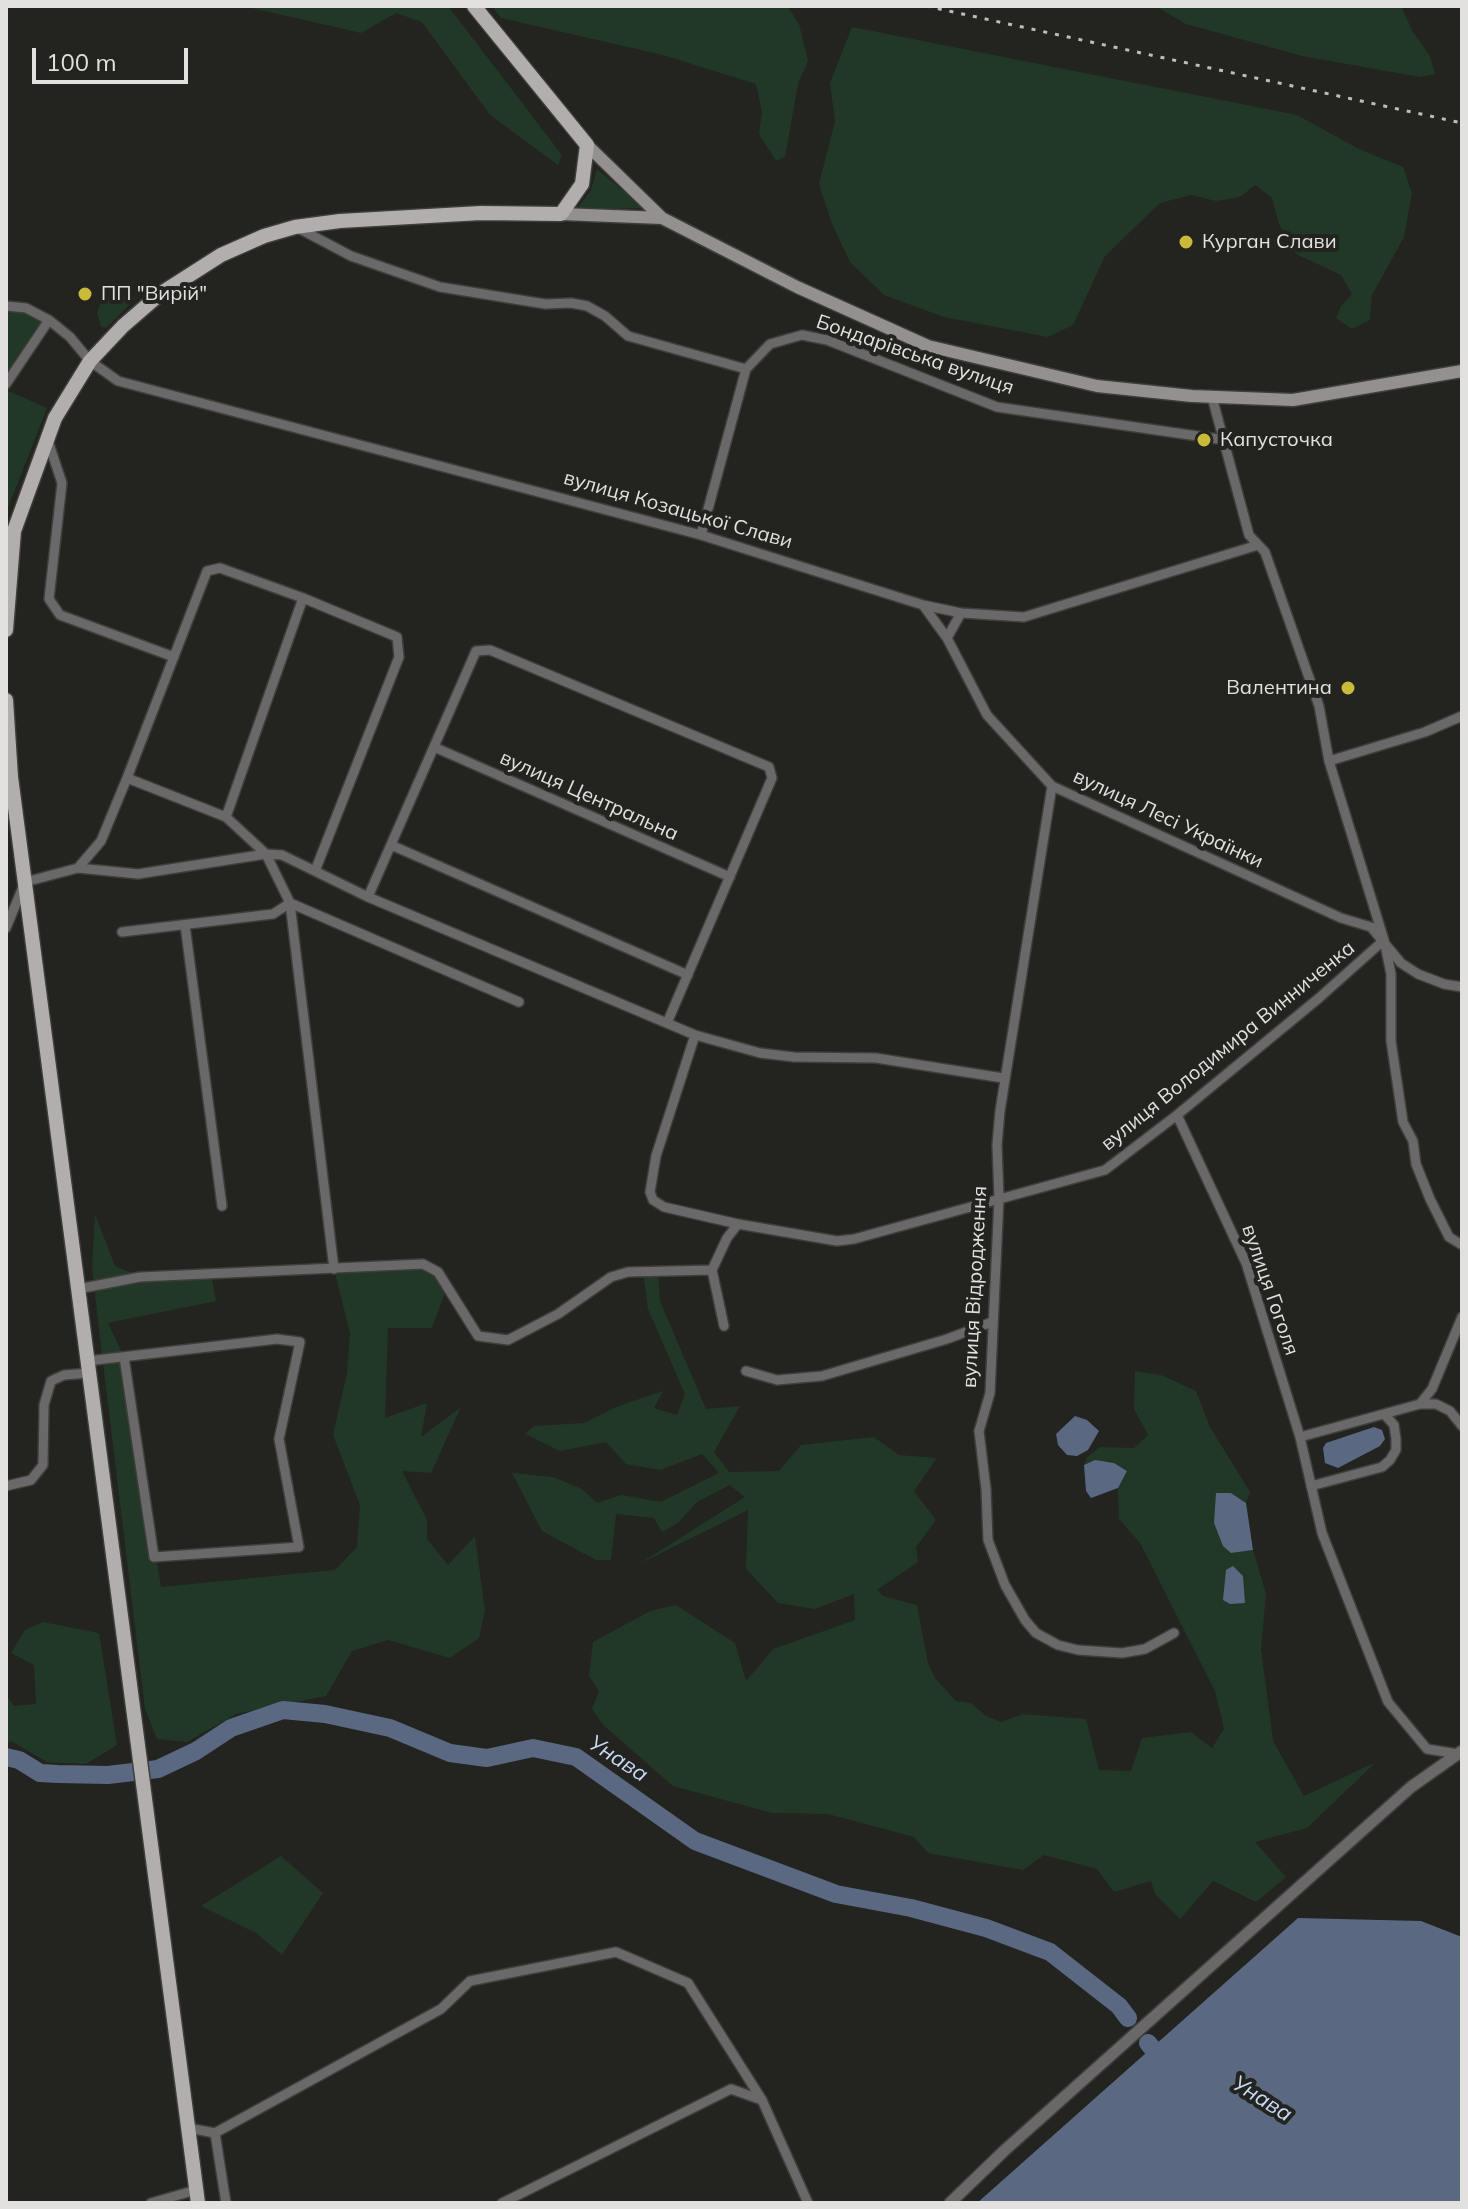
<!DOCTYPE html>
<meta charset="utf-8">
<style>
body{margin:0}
#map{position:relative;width:1468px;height:2209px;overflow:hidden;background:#232320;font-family:Mulish,sans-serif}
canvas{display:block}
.frame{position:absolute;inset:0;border:8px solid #e2e1df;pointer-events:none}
.scale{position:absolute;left:32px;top:48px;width:156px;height:36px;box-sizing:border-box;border:4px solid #e2e1df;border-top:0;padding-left:10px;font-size:24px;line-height:28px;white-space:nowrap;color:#e2e1df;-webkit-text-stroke:6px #232320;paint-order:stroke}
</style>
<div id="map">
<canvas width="1468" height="2209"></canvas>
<div class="frame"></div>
<div class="scale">100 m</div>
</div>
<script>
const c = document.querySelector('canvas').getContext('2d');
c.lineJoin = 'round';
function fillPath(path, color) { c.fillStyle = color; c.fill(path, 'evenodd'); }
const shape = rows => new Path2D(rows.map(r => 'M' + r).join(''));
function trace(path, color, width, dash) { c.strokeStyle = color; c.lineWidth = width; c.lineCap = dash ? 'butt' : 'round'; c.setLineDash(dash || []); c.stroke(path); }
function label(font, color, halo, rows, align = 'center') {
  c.font = font + ' Mulish,sans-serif'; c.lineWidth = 8; c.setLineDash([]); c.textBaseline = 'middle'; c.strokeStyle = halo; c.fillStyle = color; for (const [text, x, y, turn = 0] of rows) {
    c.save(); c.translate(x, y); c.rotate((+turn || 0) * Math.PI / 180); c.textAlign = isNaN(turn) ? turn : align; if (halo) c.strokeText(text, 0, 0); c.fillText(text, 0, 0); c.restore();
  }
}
fillPath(shape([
 [243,6,448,6,562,155,558,165,490,115,422,22,396,13,361,33],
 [492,6,787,6,799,24,808,61,798,84,785,157,776,161,759,134,762,112,756,84,663,55,501,18],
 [1155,6,1401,6,1413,32,1430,56,1435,74,1420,77,1302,56,1186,24],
 [852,27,1297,115,1359,149,1403,167,1412,193,1404,237,1372,295,1370,320,1352,329,1336,318,1341,306,1352,294,1341,275,1296,254,1279,224,1272,198,1255,185,1240,197,1216,201,1191,195,1160,203,1105,256,1073,325,1048,337,944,317,884,295,850,262,832,224,819,184,835,121,830,83],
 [597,169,644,208,576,210,591,190],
 [123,293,133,295,135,299,106,328,101,327,97,312,101,302,113,294],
 [6,302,49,320,6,383],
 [6,390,47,408,6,513],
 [95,1214,115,1266,141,1277,211,1274,216,1301,108,1323,124,1357,161,1587,335,1570,357,1547,360,1505,333,1435,347,1373,350,1333,334,1269,423,1264,438,1272,447,1287,432,1328,388,1328,385,1418,427,1403,421,1437,461,1407,431,1473,402,1471,427,1520,427,1539,448,1565,475,1536,485,1611,479,1638,450,1658,388,1640,352,1651,326,1696,236,1714,187,1742,157,1739,145,1709,100,1338,92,1267],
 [658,1271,660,1301,706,1409,740,1406,714,1452,729,1472,779,1471,801,1445,874,1437,899,1455,937,1458,914,1491,936,1520,916,1547,918,1562,877,1590,883,1596,917,1605,928,1663,935,1678,956,1701,971,1703,986,1716,1001,1722,1023,1714,1086,1719,1099,1770,1131,1771,1142,1738,1191,1732,1212,1748,1224,1729,1215,1691,1140,1543,1119,1519,1118,1488,1127,1471,1114,1463,1095,1461,1084,1465,1087,1457,1100,1447,1134,1448,1148,1435,1134,1409,1135,1371,1161,1375,1196,1391,1210,1427,1250,1492,1246,1503,1231,1493,1231,1553,1253,1550,1266,1594,1261,1649,1273,1741,1304,1796,1376,1762,1307,1828,1255,1842,1286,1877,1256,1902,1213,1881,1180,1919,1155,1894,1151,1881,1114,1892,1097,1869,1044,1855,1023,1870,928,1853,914,1837,828,1814,772,1813,673,1786,603,1725,592,1709,599,1691,589,1676,593,1642,650,1611,676,1605,735,1643,746,1681,773,1649,855,1620,854,1594,815,1609,778,1603,746,1569,748,1510,639,1564,745,1497,730,1485,697,1502,678,1523,662,1532,654,1518,616,1514,611,1560,596,1560,542,1531,512,1473,553,1477,582,1489,597,1503,621,1495,661,1502,719,1473,702,1454,660,1470,626,1464,606,1442,560,1451,525,1434,534,1426,584,1423,616,1407,663,1391,654,1408,677,1415,685,1394,648,1309,643,1272],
 [43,1622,99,1633,117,1745,86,1764,47,1762,11,1741,6,1744,6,1695,14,1706,36,1704,34,1665,11,1653,25,1630],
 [281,1856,323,1893,282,1955,256,1933,201,1906]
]), '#213827');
fillPath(shape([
 [1075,1416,1087,1420,1099,1431,1088,1450,1077,1456,1067,1455,1058,1445,1056,1434],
 [1374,1427,1382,1430,1385,1439,1380,1446,1338,1468,1325,1463,1323,1448,1326,1443],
 [1095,1460,1114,1463,1127,1471,1118,1488,1091,1498,1086,1491,1084,1465],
 [1216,1493,1231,1493,1246,1503,1253,1550,1231,1553,1223,1546,1214,1523],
 [1233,1566,1243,1576,1245,1603,1230,1604,1223,1600,1226,1570],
 [1298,1918,1421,1921,1462,1937,1462,2203,977,2203]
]), '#5a6881');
trace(shape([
 [6,1757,19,1760,40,1773,58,1774,108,1775,158,1769,196,1751,231,1728,283,1710,325,1714,390,1728,450,1753,487,1758,533,1748,576,1757,695,1841,836,1894,911,1908,986,1928,1050,1952,1119,2006,1128,2018],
 [1148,2043,1167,2066]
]), '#5a6881', 18);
const minor = shape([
 [298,228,351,256,440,287,545,304,571,303,587,306,605,316,628,336,746,369,770,344,802,335,827,340,997,407,1225,440],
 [6,306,26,308,49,320,70,337,90,361,118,381,701,535,923,605,961,613,1024,617,1258,545],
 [6,384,49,320],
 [1212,397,1249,535,1265,552,1319,706,1329,761,1384,940,1391,974,1391,1041,1403,1122,1413,1141,1416,1164,1430,1199,1449,1237,1462,1245],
 [47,438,62,483,49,599,60,615,174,657],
 [701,535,746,369],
 [303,598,397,637,399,657,315,871],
 [923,605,947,638,987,715,1052,786,1341,918,1371,927,1401,963,1418,974,1444,984,1462,987],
 [947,638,961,613],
 [434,747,730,877],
 [1329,761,1425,732,1462,716],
 [127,778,207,571,220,568,303,598,226,817],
 [1052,786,1000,1111,997,1145,999,1198,990,1393,979,1431,986,1489,988,1540,1005,1585,1025,1620,1036,1633,1058,1645,1078,1650,1122,1653,1145,1649,1174,1633],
 [391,845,688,975],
 [78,868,101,841,127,778,226,817,266,854,290,903,334,1269],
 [368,897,476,651,490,650,769,767,772,778,667,1023],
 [185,925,222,1206],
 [6,928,25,882,78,868,138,874,266,854,282,855,368,897,695,1035,760,1053,794,1057,876,1058,1003,1078],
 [122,932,273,914,290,903,519,1002],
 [695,1035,656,1156,650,1192,653,1200,664,1207,738,1224,837,1241,854,1239,1105,1170,1177,1115,1319,998,1384,940],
 [1177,1115,1246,1263,1300,1437,1322,1533,1388,1702,1427,1749,1458,1754],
 [78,1289,140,1277,423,1264,438,1272,478,1336,508,1340,558,1314,611,1277,628,1272,712,1270],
 [1462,1317,1432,1389,1420,1404,1436,1404,1450,1411,1462,1426],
 [724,1326,712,1270,727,1238,738,1224],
 [87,1361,277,1339,300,1342,279,1439,299,1547,154,1557,124,1357],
 [746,1371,777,1380,822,1376,947,1339,992,1322],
 [1300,1437,1420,1404],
 [6,1486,31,1480,43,1465,44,1405,51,1381,64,1375,89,1373],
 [1311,1486,1382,1467,1390,1460,1396,1450,1396,1439,1394,1425,1384,1414],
 [188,2128,215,2133],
 [215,2133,441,2009,470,1981,616,1952,688,1983,762,2100],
 [215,2133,226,2203],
 [151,2203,196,2190],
 [502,2203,731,2089,762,2100,808,2203]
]);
const tertiary = shape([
 [950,2203,1005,2150,1411,1787,1462,1751]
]);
const secondary = shape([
 [587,145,662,218,797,287,928,346,1097,386,1192,396,1293,400,1462,371],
 [561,214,662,218]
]);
const primary = shape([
 [6,630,14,531,55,418,90,361,123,326,160,294,221,255,264,236,295,227,340,221,481,213,561,214,582,184,587,145,474,6],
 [6,700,11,777,198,2203]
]);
trace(minor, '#3e3e3b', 12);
trace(tertiary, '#3e3e3b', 14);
trace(secondary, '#3e3e3b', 15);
trace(primary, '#3e3e3b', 17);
trace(minor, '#6a6868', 9);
trace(tertiary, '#6a6868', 11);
trace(secondary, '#93908f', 12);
trace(primary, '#b2aead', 14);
trace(shape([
 [926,6,1462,123]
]), '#bebdbb', 3, [4, 8]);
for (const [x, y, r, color] of [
 [1186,242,8,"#caba3a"],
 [85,294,8,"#caba3a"],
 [1204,440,8,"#caba3a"],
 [1348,688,8,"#caba3a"]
]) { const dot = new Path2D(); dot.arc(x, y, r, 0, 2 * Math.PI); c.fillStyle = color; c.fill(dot); trace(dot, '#232320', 3); }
label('20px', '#e2e1df', '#232320', [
 ["Курган Слави",1202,242],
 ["ПП \"Вирій\"",101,294],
 ["Капусточка",1220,440],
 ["Валентина",1332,688,"right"]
], 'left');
label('20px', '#e2e1df', '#232320', [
 ["Бондарівська вулиця",915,355,19],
 ["вулиця Козацької Слави",678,510,16],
 ["вулиця Центральна",589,796,24],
 ["вулиця Лесі Українки",1168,819,25],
 ["вулиця Володимира Винниченка",1228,1046,-39],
 ["вулиця Відродження",975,1287,-87],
 ["вулиця Гоголя",1270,1290,71]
]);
label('italic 22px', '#c9daf7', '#232320', [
 ["Унава",618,1759,33],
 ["Унава",1262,2099,32]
]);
</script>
